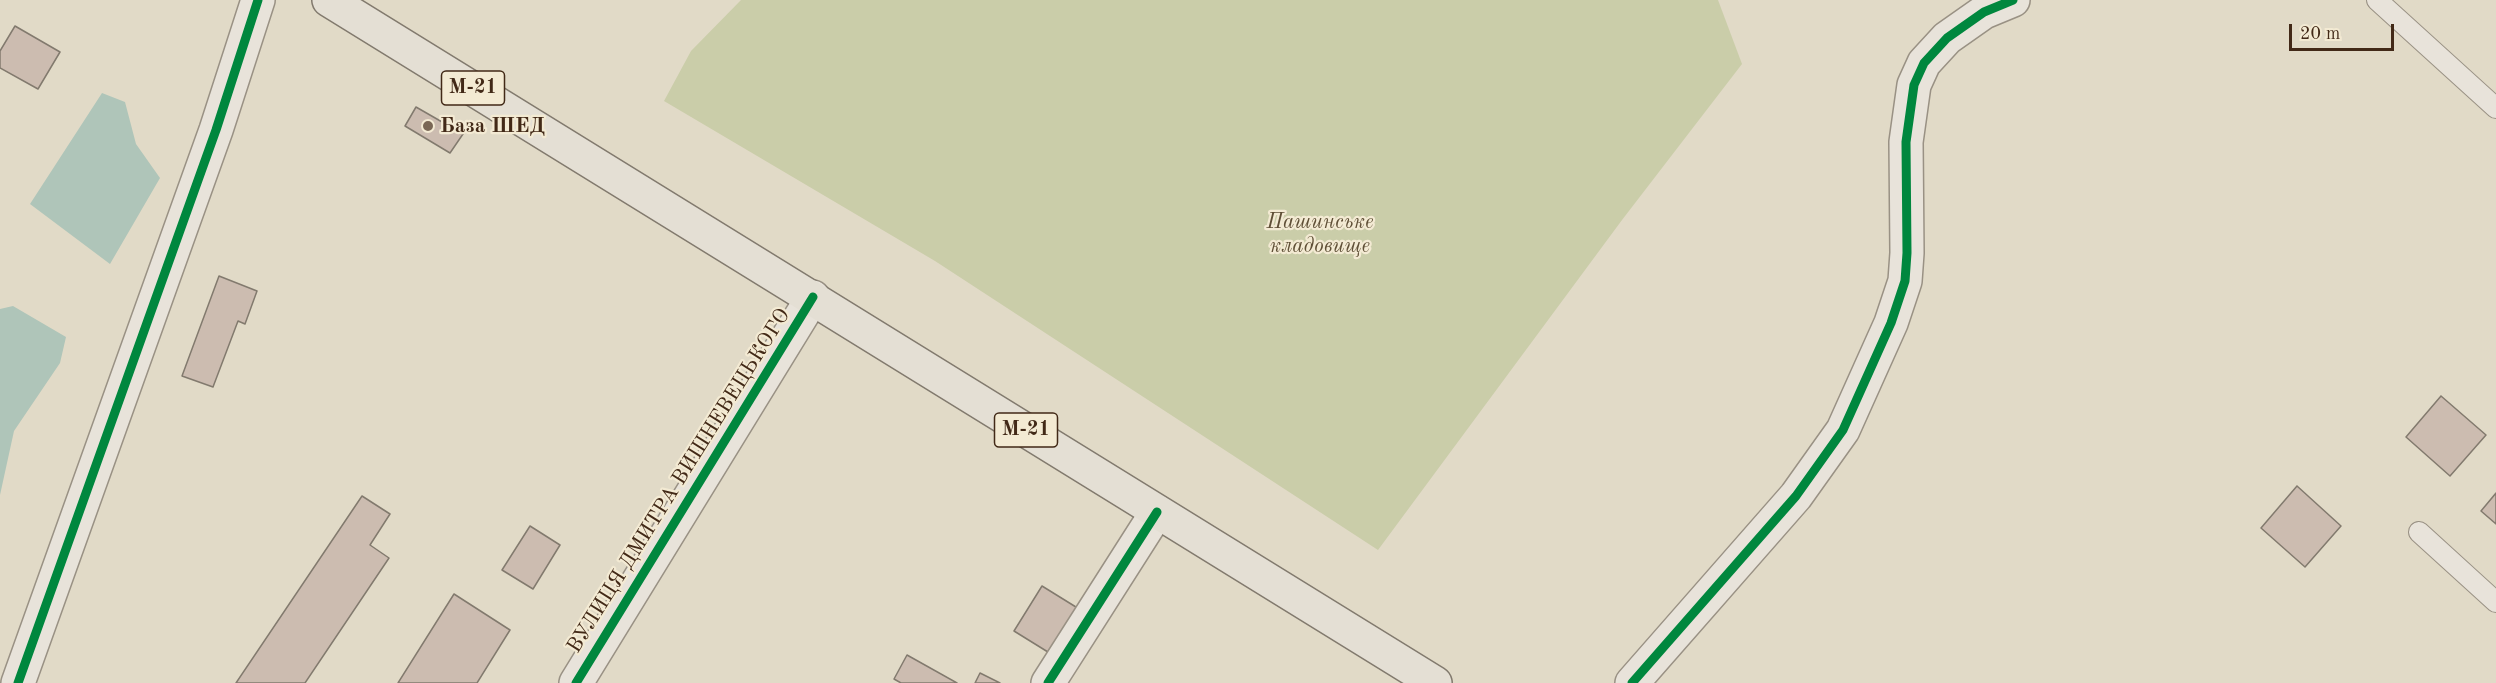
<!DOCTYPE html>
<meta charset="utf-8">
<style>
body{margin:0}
#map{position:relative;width:2496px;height:683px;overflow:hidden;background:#e1dac7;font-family:"Old Standard TT",serif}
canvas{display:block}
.scale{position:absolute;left:2289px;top:24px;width:105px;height:27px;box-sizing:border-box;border:3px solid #422917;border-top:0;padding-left:8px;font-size:18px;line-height:21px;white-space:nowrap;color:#422917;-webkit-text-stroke:4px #f3ead3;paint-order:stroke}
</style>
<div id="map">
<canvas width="2496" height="683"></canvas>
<div class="scale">20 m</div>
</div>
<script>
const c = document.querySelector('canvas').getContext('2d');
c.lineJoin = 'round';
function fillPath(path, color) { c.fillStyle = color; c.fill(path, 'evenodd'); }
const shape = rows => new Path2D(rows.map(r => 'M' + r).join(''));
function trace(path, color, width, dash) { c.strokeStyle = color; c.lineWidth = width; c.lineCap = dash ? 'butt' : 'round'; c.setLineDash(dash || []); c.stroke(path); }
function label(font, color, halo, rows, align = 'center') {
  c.font = font + ' "Old Standard TT",serif'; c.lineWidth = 4.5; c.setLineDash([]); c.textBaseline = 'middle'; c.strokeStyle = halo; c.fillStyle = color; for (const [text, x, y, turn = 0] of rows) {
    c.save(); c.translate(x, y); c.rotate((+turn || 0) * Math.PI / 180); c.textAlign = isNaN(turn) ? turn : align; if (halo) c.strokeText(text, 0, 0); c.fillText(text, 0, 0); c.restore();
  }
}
fillPath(shape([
 [741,0,1718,0,1742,64,1622,220,1378,550,935,261,664,101,691,51]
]), '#cacda9');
fillPath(shape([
 [102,93,125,102,136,144,160,178,110,264,30,204],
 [13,306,66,337,60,363,14,431,0,495,0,309]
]), '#afc5b9');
const building = shape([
 [15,26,60,52,38,89,0,68,0,51,15,26],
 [416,107,463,134,450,153,405,126,416,107],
 [219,276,257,291,245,324,238,321,213,387,182,376,219,276],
 [2441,396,2486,435,2450,476,2406,437,2441,396],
 [2297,486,2341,526,2305,567,2261,528,2297,486],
 [2496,493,2496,524,2481,511,2496,493],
 [362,496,390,514,370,545,389,558,305,683,236,683,362,496],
 [530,526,560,545,533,589,502,570,530,526],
 [1042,586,1084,612,1056,657,1014,631,1042,586],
 [454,594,510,630,477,683,398,683,454,594],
 [907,655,957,683,901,683,894,679,907,655],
 [980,673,1000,683,975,683,980,673]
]);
fillPath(building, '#ccbcb0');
trace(building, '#827a6e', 1.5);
const lane = shape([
 [2377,0,2496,108],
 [2419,532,2496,602]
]);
const street = shape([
 [18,683,216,130,258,0],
 [576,683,813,297],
 [1048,683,1157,512],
 [1632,683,1796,496,1843,430,1891,323,1905,281,1907,253,1906,142,1914,85,1924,63,1947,38,1984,12,2013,0]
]);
const highway = shape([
 [329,0,1435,683]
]);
trace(lane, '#999184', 22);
trace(street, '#999184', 36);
trace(highway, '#827a6e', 36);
trace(lane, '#e8e3da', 20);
trace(street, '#e8e3da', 33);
trace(highway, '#e4dfd4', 33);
trace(shape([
 [18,683,216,130,258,0],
 [576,683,813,297],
 [1048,683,1157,512],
 [1632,683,1796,496,1843,430,1891,323,1905,281,1907,253,1906,142,1914,85,1924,63,1947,38,1984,12,2013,0]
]), '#00873e', 9);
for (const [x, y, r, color] of [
 [428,126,6,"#7a6755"]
]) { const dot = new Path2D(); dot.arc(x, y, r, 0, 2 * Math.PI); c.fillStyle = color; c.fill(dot); trace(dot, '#f3ead3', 2); }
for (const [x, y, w] of [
 [473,88,63],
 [1026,430,63]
]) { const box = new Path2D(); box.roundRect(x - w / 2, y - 17, w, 34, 4.5); c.fillStyle = '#f3ead3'; c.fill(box); trace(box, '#422917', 1.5); }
label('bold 20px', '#422917', null, [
 ["М-21",473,88],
 ["М-21",1026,430]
]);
label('bold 21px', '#422917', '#f3ead3', [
 ["База ШЕД",440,126]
], 'left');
label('italic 21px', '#5f4f36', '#f3ead3', [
 ["Пашинське",1320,222],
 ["кладовище",1320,246]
]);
label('21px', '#422917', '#f3ead3', [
 ["ВУЛИЦЯ ДМИТРА ВИШНЕВЕЦЬКОГО",679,481,-58]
]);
</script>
